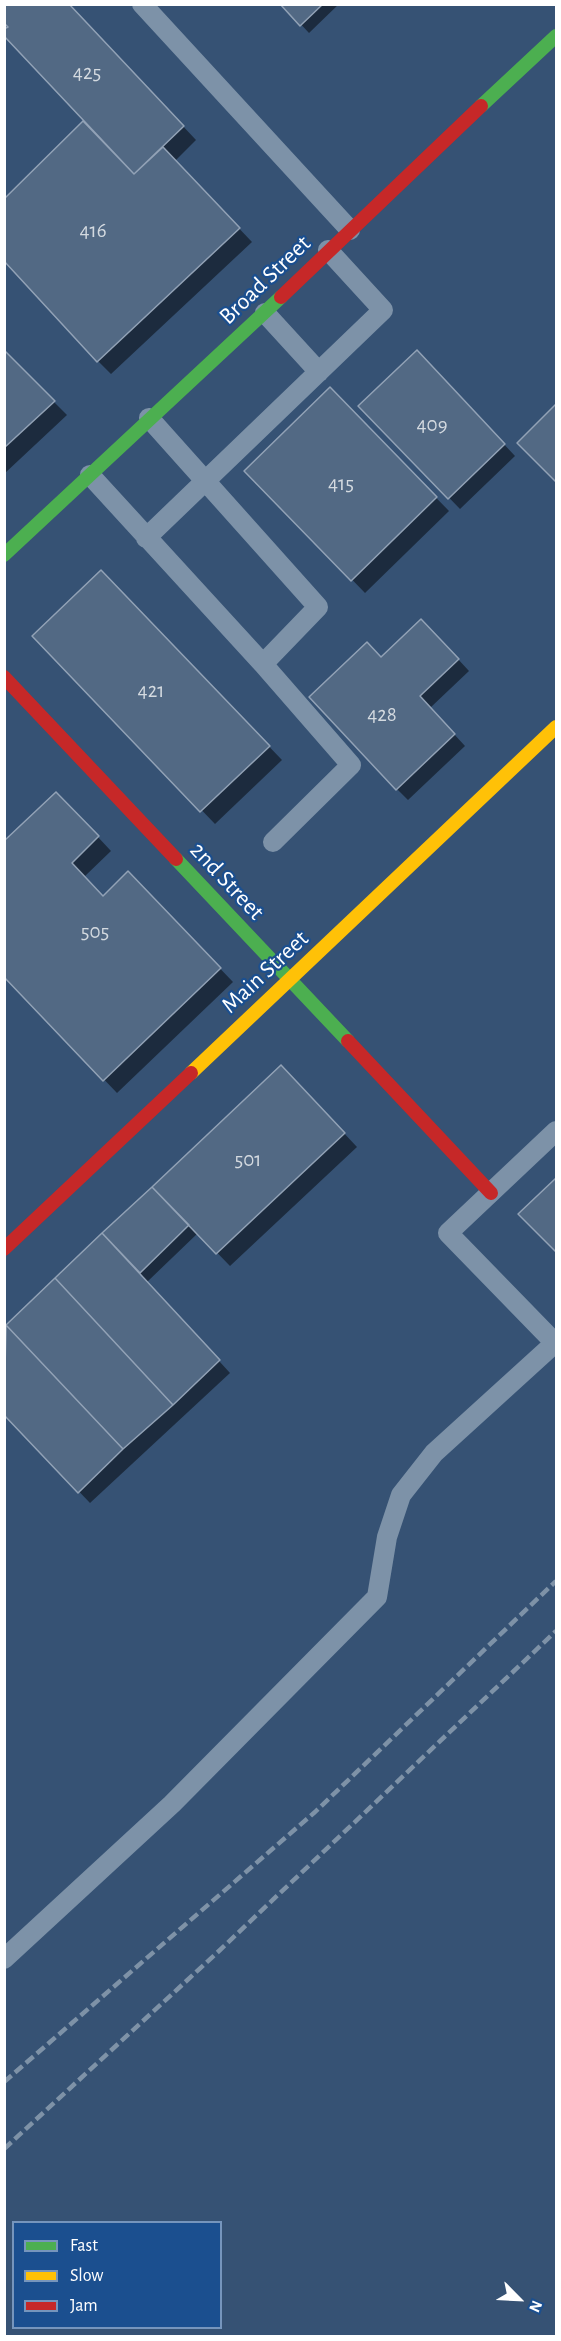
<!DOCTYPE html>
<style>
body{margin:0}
#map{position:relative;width:561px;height:2341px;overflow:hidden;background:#365274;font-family:"Alegreya Sans",sans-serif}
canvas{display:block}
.frame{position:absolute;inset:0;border:6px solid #fff;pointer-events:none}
.legend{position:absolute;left:12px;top:2221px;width:210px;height:108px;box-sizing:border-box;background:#1b4f8f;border:2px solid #7695bc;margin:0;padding:8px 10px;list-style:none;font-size:18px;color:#fff}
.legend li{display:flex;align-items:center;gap:12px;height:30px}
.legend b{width:30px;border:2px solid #7695bc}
.north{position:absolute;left:489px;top:2269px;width:60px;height:60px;-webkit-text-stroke:4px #1b4f8f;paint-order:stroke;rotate:114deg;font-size:16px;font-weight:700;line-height:24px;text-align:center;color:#fff}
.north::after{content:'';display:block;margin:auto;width:21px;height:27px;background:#fff;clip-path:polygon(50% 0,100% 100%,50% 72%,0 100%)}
</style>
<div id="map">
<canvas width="561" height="2341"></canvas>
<div class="frame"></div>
<ul class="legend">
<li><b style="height:8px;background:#4caf50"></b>Fast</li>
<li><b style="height:8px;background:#ffc107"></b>Slow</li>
<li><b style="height:8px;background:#c62828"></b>Jam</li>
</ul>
<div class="north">N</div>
</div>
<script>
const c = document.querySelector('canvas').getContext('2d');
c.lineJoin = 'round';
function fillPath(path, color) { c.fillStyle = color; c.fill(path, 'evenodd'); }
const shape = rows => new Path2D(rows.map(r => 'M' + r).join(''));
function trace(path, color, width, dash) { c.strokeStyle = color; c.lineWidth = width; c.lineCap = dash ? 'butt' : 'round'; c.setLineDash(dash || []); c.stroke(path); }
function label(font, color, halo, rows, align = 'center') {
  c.font = font + ' "Alegreya Sans",sans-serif'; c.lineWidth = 4.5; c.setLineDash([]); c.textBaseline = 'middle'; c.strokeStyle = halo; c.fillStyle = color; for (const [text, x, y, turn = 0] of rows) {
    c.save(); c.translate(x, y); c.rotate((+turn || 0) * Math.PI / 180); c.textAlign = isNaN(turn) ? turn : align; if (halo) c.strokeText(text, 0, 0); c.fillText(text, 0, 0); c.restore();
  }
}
fillPath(shape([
 [68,4,196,140,175,161,252,242,111,374,98,361,4,201,85,121,11,27],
 [282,4,339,4,309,33],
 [4,352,67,415,4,474],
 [428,363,515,456,460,509,360,406],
 [330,389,449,511,365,593,247,471],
 [556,406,556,480,520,443],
 [114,585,282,760,215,824,34,636],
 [433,632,469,671,430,708,465,746,408,800,397,789,382,659],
 [70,807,111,851,84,877,104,898,142,887,233,982,117,1093,4,975],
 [294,1080,357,1147,230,1266,198,1233,147,1282,230,1373,90,1503,4,1413,4,1328,152,1189],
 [556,1180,556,1251,520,1214]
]), '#0007');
const building = shape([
 [4,4,69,4,184,126,134,174,4,36,4,29,8,27,4,23,4,4],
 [280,4,323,4,300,26,280,4],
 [83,121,134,174,163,147,240,228,97,362,4,261,4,199,83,121],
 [4,350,55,401,4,448,4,350],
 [417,350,505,444,448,499,358,406,417,350],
 [330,387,437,497,351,581,244,471,330,387],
 [556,404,556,482,517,443,556,404],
 [101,570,270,746,200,812,32,636,101,570],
 [421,619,459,659,420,696,455,734,396,790,309,697,367,642,381,657,421,619],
 [56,792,99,836,72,863,103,896,128,871,221,968,103,1081,4,977,4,841,56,792],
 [281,1065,345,1133,216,1254,152,1187,281,1065],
 [556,1178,556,1252,518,1214,556,1178],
 [152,1187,189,1225,140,1273,102,1233,152,1187],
 [102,1233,220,1360,173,1405,55,1278,102,1233],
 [55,1278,173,1405,123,1449,6,1325,55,1278],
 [6,1325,123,1449,78,1493,4,1415,6,1325]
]);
fillPath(building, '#526984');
trace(building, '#92a2b6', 1.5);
trace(shape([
 [142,4,350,230],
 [265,313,319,372],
 [149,418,318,607,263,664],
 [90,475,263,664,351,765,273,842],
 [146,538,383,310,328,250],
 [556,1131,448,1233,555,1343,556,1342],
 [4,1959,172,1804,377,1597,387,1537,401,1495,434,1453,555,1343]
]), '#7d92a8', 20);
trace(shape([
 [481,106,556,36],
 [4,555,281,297],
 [176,859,348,1041]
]), '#4caf50', 14);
trace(shape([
 [191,1073,556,727]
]), '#ffc107', 14);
trace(shape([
 [281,297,481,106],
 [4,677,176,859],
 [348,1041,491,1193],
 [4,1249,191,1073]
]), '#c62828', 14);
trace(shape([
 [4,2082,315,1812,556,1581],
 [4,2149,220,1950,556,1631]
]), '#7e92a7', 4.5, [10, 4.5]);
label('21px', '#d4dae0', null, [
 ["425",87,73],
 ["416",93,231],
 ["409",432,425],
 ["415",341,484],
 ["421",151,691],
 ["428",382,715],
 ["505",95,932],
 ["501",248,1160]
]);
label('24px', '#fff', '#1b4f8f', [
 ["Broad Street",265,280,-44],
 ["2nd Street",227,881,47],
 ["Main Street",265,972,-43]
]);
</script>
